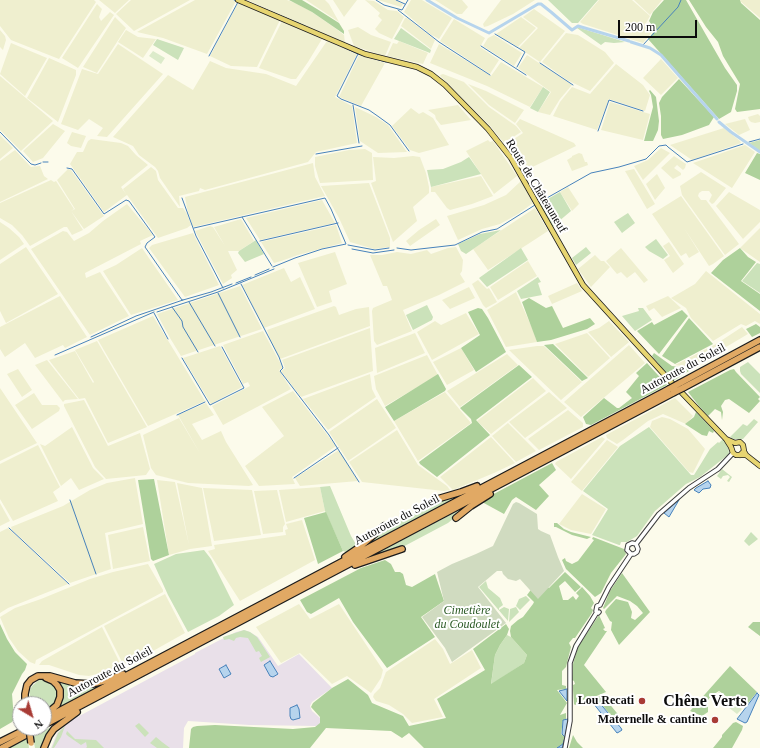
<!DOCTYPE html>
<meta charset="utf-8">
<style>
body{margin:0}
#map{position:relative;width:760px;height:748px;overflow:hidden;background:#fcfbeb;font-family:Georgia,serif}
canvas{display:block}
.north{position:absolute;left:12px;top:696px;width:40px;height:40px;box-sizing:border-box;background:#fff;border:1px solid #9d9d9d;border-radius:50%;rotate:142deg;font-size:11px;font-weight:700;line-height:16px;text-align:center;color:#0b0b0b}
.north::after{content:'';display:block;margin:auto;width:14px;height:18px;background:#a83b35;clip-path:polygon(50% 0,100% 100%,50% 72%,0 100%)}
.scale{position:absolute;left:618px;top:20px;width:79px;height:18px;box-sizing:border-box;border:2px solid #0b0b0b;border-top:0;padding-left:5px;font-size:12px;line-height:14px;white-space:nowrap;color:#0b0b0b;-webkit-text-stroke:3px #fff;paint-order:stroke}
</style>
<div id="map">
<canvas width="760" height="748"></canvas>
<div class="north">N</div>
<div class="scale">200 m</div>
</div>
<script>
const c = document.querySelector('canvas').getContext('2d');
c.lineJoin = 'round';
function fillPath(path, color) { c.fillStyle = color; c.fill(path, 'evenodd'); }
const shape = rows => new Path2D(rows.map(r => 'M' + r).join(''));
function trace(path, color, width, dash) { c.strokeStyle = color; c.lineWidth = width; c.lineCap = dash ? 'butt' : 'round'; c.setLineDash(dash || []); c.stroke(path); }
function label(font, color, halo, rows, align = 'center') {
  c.font = font + ' Georgia,serif'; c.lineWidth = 4; c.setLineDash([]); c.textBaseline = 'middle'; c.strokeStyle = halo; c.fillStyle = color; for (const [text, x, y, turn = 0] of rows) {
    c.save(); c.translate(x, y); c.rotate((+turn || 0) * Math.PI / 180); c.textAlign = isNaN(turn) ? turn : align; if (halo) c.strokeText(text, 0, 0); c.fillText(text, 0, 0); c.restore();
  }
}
fillPath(shape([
 [244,630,250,632,258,637,278,666,299,654,332,688,312,702,310,706,312,711,320,718,320,724,316,726,249,725,188,721,184,728,183,748,51,748,57,733,70,721,195,654,195,653,218,641,236,632]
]), '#e9e0e9');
fillPath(shape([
 [0,0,94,0,96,2,59,59,11,40,0,26],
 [99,0,129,0,115,13],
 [131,0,190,0,134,31,116,14],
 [195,0,233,0,236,1,207,54,163,38,137,32],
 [247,0,287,0,295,3,309,10,335,28,344,35,345,43],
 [306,0,325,0,329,4,339,22],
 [333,0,357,0,344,17],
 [365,0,374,1,388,10,397,11,404,17,392,39,379,33,375,29,382,20,378,16,380,13],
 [378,0,395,0,403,4,401,7],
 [411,0,422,0,452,18,439,39,430,34,404,12],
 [435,0,462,0,468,7,462,14,457,14],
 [501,0,535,0,513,14,488,26,484,27,483,24],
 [599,0,632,0,650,16,646,23,654,30,643,43,583,24,580,22],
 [634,0,662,0,650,15],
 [741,0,760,0,760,18,740,1],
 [238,3,280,20,257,67,231,66,210,56],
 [97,4,102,9,99,17,101,21,110,12,114,15,78,68,62,58],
 [534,9,565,31,540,62,519,48,538,28,523,17],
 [115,17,126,28,97,73,83,67],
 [521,17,536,28,518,47,496,34],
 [405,18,407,18,435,40,431,49,401,26],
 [454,19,485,38,480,47,499,60,490,74,440,41],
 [282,21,322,39,308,62,296,79,291,79,259,68],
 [358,27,371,35,391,42,385,56,354,46,348,30],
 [0,30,5,36,6,40,3,50,0,47],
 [126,30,138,37,156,39,143,58,118,42],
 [566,33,578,35,605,52,614,63,590,91,567,80,542,62],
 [494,35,522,53,514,66,483,46,488,38],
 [327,41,357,54,335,97,352,106,357,143,316,152,308,162,205,190,200,188,199,191,179,196,180,207,160,178,158,171,155,167,139,155,133,146,113,137,168,75,193,90,210,61,226,68,266,74,296,86],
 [399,41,428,53,423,64,387,56,393,43,397,44],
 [11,43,47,58,25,96,0,74],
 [118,44,163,74,107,137,97,136,103,128,89,119,78,130,61,124,82,69,98,74],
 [439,44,491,76,501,62,543,87,530,107,487,86,430,63],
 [359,55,385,63,361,106,339,97],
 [527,55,572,85,560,99,550,115,538,112,551,92,518,68],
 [49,58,76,70,76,75,58,122,27,98],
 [661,59,678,78,661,95,643,78],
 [616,64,643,85,650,95,645,111,609,99,597,130,553,116,560,102,572,87,590,94],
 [443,74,464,82,489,107,516,126,521,132,504,143,491,127,441,77,440,75],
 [0,76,53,121,21,151,0,130],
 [468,84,486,91,524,110,515,123,489,105],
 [610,102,650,114,643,140,601,130],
 [458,105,471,120,441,125,436,119,435,115,428,110],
 [355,107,376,117,388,125,407,152,378,153,360,141],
 [411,108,419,114,423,112,433,118,449,145,419,153,410,150,392,126],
 [758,114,760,116,760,122,755,123,751,122,749,120,748,117],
 [520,119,574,143,576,146,522,172,505,145,523,133,516,124],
 [745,119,750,130,739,135,725,124],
 [53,124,65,131,43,158,33,162,23,151],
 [724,128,740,141,741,143,692,160,670,145],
 [72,132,86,136,81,148,71,146,67,143],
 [0,135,13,148,0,159],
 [91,139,121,143,128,146,136,155,148,165,121,187,126,194,123,189,151,167,156,171,158,180,178,208,183,208,187,214,191,225,187,228,158,238,127,195,104,212,70,164,77,152,83,152,88,141],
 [488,140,490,142,493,141,517,176,494,194,466,151],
 [745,145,755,152,732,188,693,163],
 [661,148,670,153,643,180,634,166,648,160],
 [365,149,372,153,373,180,320,183,315,166,315,157,349,150],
 [15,150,31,167,40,166,44,176,48,179,0,202,0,161],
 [579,153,582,154,585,162,587,162,588,165,572,171,567,160,572,157,572,156],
 [413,156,420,157,426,173,429,187,429,193,413,207,417,221,393,242,371,183,376,181,373,157,394,158],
 [674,156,686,164,685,168,683,170,677,165,674,168,681,173,681,175,673,179,661,168],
 [313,163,315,177,325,196,193,227,187,208,185,197],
 [68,169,71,170,104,216,84,229,71,211,75,209,57,180],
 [634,169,655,204,647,209,625,171],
 [701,172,726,188,714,203,712,204,709,201,712,195,709,191,702,191,699,193,698,196,701,200,706,200,739,244,725,255,682,195,680,186],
 [657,174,665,188,655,200,646,184],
 [481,176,493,196,472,204,450,210,447,208,435,192,431,192,431,187],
 [51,180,54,182,56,181,74,209,71,211,83,230,72,235,67,227,64,227,30,246,22,235,12,225,0,218,0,203],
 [521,181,533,203,518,214,500,224,482,229,458,240,447,216,484,205,506,195],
 [369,183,390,238,390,247,374,249,350,242,339,218,321,186],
 [568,187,579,204,572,211,560,192],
 [729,192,760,210,760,222,743,239,716,206],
 [681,196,724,256,713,264,709,266,684,228,699,252,689,258,686,253,681,256,652,214],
 [322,200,335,223,260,240,246,218],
 [127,204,153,235,140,241,141,244,85,273,86,278,100,272,129,316,90,335,31,249,63,231,67,232,74,241,89,233,103,221],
 [535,208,548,231,488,270,473,249],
 [241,219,254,241,239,251,228,251,237,270,231,275,232,278,223,284,195,231,210,226,213,227,225,246,214,227],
 [436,219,440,225,410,246,406,241,419,230],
 [0,222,9,228,19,237,24,244,0,260],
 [336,225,342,243,298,255,281,261,274,263,261,242],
 [760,228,760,262,740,248],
 [193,233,219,285,185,297,149,248,152,245],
 [669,242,684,264,673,273,664,260,670,256,663,246],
 [26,247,58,294,6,323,0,311,0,264],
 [456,247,463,260,462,271,460,274,465,282,439,295,403,310,412,331,377,345,374,341,372,311,373,308,392,300,387,286,383,286,370,255,382,255,397,252,411,254,427,250,431,254,448,248],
 [142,248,178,300,131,315,103,271,116,265],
 [621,248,648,280,644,283,635,272,627,278,621,272,617,274,606,261],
 [335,252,347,284,329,291,332,302,317,307,298,263],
 [595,255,601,261,604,261,610,267,591,287,578,269],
 [528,261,537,276,498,300,490,287],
 [284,268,291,282,300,277,315,309,264,328,242,285],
 [706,271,760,314,760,324,755,321,746,326,741,324,713,341,691,318,686,308,671,298,695,284],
 [478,280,487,289,489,288,497,302,486,308,483,305,472,284],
 [577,283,582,291,552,304,548,296],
 [240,286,262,329,181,356,170,338,157,314],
 [469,287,475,298,450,309,442,300],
 [516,292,533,330,537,342,506,347,487,310],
 [60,296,87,337,65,348,63,345,35,358,25,343,5,357,0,349,0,327],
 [668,296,681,308,662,317,654,308,649,311,646,306],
 [334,306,336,307,339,315,356,309,369,307,370,326,280,359,271,342,267,330],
 [466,313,479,334,432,360,417,332,435,321,441,325],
 [153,316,205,401,148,426,98,340],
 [609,321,629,342,611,357,588,332,599,328],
 [742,327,748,334,694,366,691,367,675,365,716,344],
 [370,328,373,371,301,397,281,371,285,368,282,360],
 [263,331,283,368,279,370,291,389,223,425,212,406,250,386,248,382,243,384,223,345],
 [415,333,425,353,377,373,375,348],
 [587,333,610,358,588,377,555,344],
 [97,341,147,427,108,443,85,398,79,399,49,360,75,351,93,383,94,382,75,350],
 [629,345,645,363,581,417,564,402],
 [220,346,242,387,211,404,183,358],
 [537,346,544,346,582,382,561,400,509,350],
 [461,348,474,370,447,385,433,362],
 [507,354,518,365,460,407,447,391],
 [427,355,438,375,385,406,376,389,374,376],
 [47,360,78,399,65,400,63,402,35,365],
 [18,369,32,390,22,397,7,374],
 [370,374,372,389,376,397,328,430,303,399],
 [533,378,546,391,491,434,477,421],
 [0,388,37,443,0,461],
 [293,391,336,446,292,477,295,484,259,486,245,466,284,436,262,407],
 [445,392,471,423,418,461,394,421],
 [549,392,567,408,525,438,509,422],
 [34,393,42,405,57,405,60,408,59,411,32,429,15,405],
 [675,398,693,416,686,424,663,414,648,421,623,440,617,444,607,438,606,435],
 [377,399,396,428,348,461,329,432],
 [84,400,108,446,140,433,150,469,146,475,106,479,95,467,64,406,64,404],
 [206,403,214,415,192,424,202,440,221,431,226,442,253,485,249,486,188,483,156,475,151,468,143,435,179,418,201,455,178,415],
 [568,410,583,423,583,427,539,450,528,439],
 [662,417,670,419,688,429,705,449,693,473,689,472,650,427,652,421],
 [508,423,536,451,516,462,492,436],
 [72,427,93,468,104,479,79,490,71,478,61,486,40,444,45,446],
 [397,430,418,465,447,486,450,490,444,491,362,482,349,462],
 [491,437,515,463,494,473,453,490,440,477],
 [602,437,605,439,571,479,555,464,556,462],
 [607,440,618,447,582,491,571,482],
 [38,445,60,487,53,492,58,501,13,521,0,499,0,464],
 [339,450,358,481,300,486,295,478],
 [135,478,143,524,105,533,111,569,70,583,12,530,11,527,63,506,90,490,107,483],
 [157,480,175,482,189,545,177,483,202,488,212,546,190,549,169,555],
 [320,487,325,511,286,522,279,490],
 [203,488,252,490,261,535,214,541],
 [277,490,285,524,283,527,283,532,263,534,254,491],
 [582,494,606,509,591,534,571,530,559,524],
 [0,503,10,521,0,526],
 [302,520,315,560,240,601,208,551,215,549,214,545,286,535,285,530,288,529,286,524],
 [143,527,150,561,113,569,108,535],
 [8,528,68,584,8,608,0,613,0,532],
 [148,564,163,590,163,592,36,660,35,664,30,662,18,651,9,638,0,617,15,608,41,599,90,579,113,572],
 [165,594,185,633,137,660,136,659,123,664,104,626],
 [299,604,310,619,339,604,383,670,381,678,371,693,347,676,332,684,300,653,281,663,256,627],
 [102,627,121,665,112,670,89,676,79,675,49,665,39,665,42,661],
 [435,639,443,649,450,664,472,650,481,668,434,699,443,717,412,723,403,714,389,705,376,701,373,697,374,694,380,688,386,672]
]), '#efefcf');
fillPath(shape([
 [548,0,598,0,578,23,572,23],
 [577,27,625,42,614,43,605,42,601,45,577,28],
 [401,28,431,50,430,53,394,39],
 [157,39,184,48,178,60,153,45],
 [543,87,550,92,538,112,530,108],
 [760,140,760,151,749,143],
 [469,157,481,174,431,187,427,170,443,169,461,162],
 [560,192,571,211,552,227,539,204],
 [628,213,635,223,622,233,614,222],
 [501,230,466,254,461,251,458,244,480,234],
 [656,239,668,255,663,259,649,251,645,247],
 [256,240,264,254,245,262,238,253,239,251],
 [586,247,591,253,576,265,572,258],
 [521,248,528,260,487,287,479,278],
 [757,263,760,264,760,293,742,281],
 [538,277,541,282,538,283,542,295,521,299,517,291],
 [427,305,433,317,432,320,413,330,406,315],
 [638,308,643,308,652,320,635,331,622,316,639,311],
 [748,362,760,374,760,393,741,374,740,371,740,367],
 [754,419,758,422,743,439,733,439,730,437,743,424,747,426],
 [649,427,691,475,694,475,710,449,718,442,719,443,723,439,725,440,728,445,729,454,700,477,686,484,655,511,637,536,627,542,621,542,620,545,619,545,592,535,608,509,583,491,620,446],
 [722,469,732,477,729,482,727,481,730,477,728,475,723,476,721,479,717,476],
 [330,486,351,536,357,546,346,552,343,551,325,511,320,487],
 [465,493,383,536,363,546,387,528,431,504,438,500],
 [471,504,448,523,397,550,370,557],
 [751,532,758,539,749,546,744,541],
 [204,550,211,559,234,605,219,616,188,632,168,595,154,564,176,554],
 [486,581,488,588,500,598,503,605,499,608,499,610,504,607,509,609,508,621,479,587],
 [526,596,530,600,520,610,516,606,519,599],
 [516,607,519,612,509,622,510,609],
 [244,630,250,632,257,637,270,657,261,662,259,658,262,656,259,651,256,652,248,638,240,637,236,638,234,641,229,639,224,640,223,637],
 [507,635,511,637,527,655,524,663,491,685,495,655,500,645],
 [55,678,65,681,104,683,56,709,59,705,57,682],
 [39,680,48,680,53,683,58,689,57,701,44,714,44,704,29,704,30,690,32,686],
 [60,722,43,748,35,748,33,737],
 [139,723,149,733,145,737,135,726],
 [65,726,61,737,54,748,52,748,58,733],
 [67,731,75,739,96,740,104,748,86,748,87,747,86,742,81,745,68,736,66,734],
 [156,737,162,742,170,748,157,748,150,743],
 [28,738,29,748,9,748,11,747]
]), '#cbe2ba');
fillPath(shape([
 [289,0,302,0,317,9,339,23,344,31,344,34,312,12],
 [664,0,686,0,725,68,737,85,737,91,731,112,719,119,648,39,655,30,649,21,653,12],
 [689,0,740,0,741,3,760,20,760,109,737,112,735,109,740,84,723,56,718,42,706,27],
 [679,79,714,117,709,125,682,135,663,139,661,135,661,116,659,103,662,97],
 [650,90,656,97,659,121,658,130,653,141,644,141,653,107,651,95,649,91],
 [757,153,760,154,760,180,745,173],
 [740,248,748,257,756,262,741,281,760,294,760,311,711,273,723,260],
 [529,298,546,308,552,306,563,328,590,318,595,324,587,329,551,340,537,342,522,302],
 [478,308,482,309,488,318,506,352,476,372,461,348,480,335,468,312],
 [682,310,688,316,659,354,637,331,652,322,654,325],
 [689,318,713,344,675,364,662,356],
 [756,324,760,327,760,333,752,337,746,329],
 [553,344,588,378,582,381,544,345],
 [654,353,672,366,692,369,673,381,652,356],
 [647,363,667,385,665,386,591,425,586,424,583,417,604,398,617,408,619,408,632,398,626,392,639,376,636,373],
 [519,365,532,377,476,420,490,435,437,477,420,464,419,462,472,423,471,419,460,408],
 [734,369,736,372,760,397,758,399,760,401,749,413,729,399,725,400,721,406,723,412,722,420,721,412,715,409,708,416,699,406,688,392,730,370],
 [438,374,446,389,445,391,394,421,385,407],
 [696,412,714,431,713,433,709,431,707,436,702,435,685,424,694,417],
 [552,463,556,470,539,485,549,496,536,510,516,497,512,500,504,514,482,502,490,496],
 [154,479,169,555,153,561,151,559,138,480],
 [326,512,343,551,318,564,304,518],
 [554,523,557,523,564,529,571,532,591,537,587,539,572,535,556,527,554,527],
 [593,537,624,549,626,554,611,573,601,593,595,597,566,569,562,560,565,558,566,561,572,564,578,561,594,540,592,539],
 [385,560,391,564,395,572,400,572,403,574,406,585,412,587,435,574,444,601,421,617,435,637,387,668,353,622,339,598,311,614,307,612,300,600,361,568],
 [565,572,581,587,575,592,565,581,559,586,563,600,568,600,573,596,576,600,579,596,576,593,582,587,590,596,594,603,591,608,593,610,592,613,575,638,573,638,569,643,571,647,566,667,562,671,562,685,566,686,566,689,557,690,567,703,560,715,566,713,566,719,563,720,561,734,565,737,563,744,557,748,424,748,409,733,402,738,391,731,326,728,310,748,189,748,191,729,193,727,197,726,215,725,293,729,315,727,320,723,320,717,311,707,313,703,332,688,348,679,368,695,372,703,403,716,409,726,446,718,437,699,485,670,473,649,506,624,509,629,507,635,500,645,495,655,491,684,524,663,527,655,511,637,510,631,511,626,518,620,523,617,533,604,534,602,527,595,533,587,546,586,549,588],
 [622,573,650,612,619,645,611,630,612,622,610,621,605,612,606,610,616,599,628,602,632,612,631,618,635,620,643,613,637,606,630,601,617,596,604,609,603,608,610,591],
 [599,615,605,628,603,629,605,631,607,631,584,665,606,692,575,705,574,704,573,689,573,685,575,684,574,681,572,680,573,664,578,647],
 [753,622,760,622,760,636,748,627],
 [0,624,7,639,15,652,27,664,25,670,22,674,12,694,14,719,12,722,0,729],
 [730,666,757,692,746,706,740,706,719,691,711,696,708,700,708,712,702,716,690,711],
 [599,696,603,696,621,718,618,721,615,720,596,698],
 [736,722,743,726,742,730,732,748,713,748,722,737,722,735,733,723],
 [573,735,577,742,583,748,569,748]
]), '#aed19b');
fillPath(shape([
 [516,502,519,503,537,514,538,529,541,531,550,535,558,557,564,571,538,599,520,579,516,581,508,579,503,574,502,571,497,571,478,587,506,623,452,662,445,648,422,617,444,601,437,572,452,564,476,554,493,546,513,504]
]), '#d0dbc0');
fillPath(shape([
 [153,51,165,58,161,64,149,56],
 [719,692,742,709,737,714,728,707,731,703,718,693]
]), '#dcebca');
const water = shape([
 [708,481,711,485,710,488,703,489,699,493,694,490,696,488,708,481],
 [679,500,669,517,664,513,679,500],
 [270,661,278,674,273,677,270,676,264,665,270,661],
 [226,665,231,674,224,678,219,669,226,665],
 [567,689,567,701,559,691,567,689],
 [757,693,759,695,747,722,745,723,737,719,757,693],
 [597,700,621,728,622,730,619,732,617,733,593,703,597,700],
 [297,705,299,709,300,718,293,720,291,719,290,716,290,708,297,705],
 [568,719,565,738,562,748,557,748,563,744,565,737,562,734,563,720,568,719]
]);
fillPath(water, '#b6d4ed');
trace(water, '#4782bb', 1);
trace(shape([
 [376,0,384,5,402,10,408,0],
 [396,0,405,4],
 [255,5,305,26],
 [398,10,439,42,490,75],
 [495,34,525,52,517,67],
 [643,45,678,7,681,0],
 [481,46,526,75],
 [343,47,358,54,386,62],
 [358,54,337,96,341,99,369,110,379,117,390,125,409,151],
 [209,56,238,2,234,0],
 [540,63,573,85],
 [353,105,359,143],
 [598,131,609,100,643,111],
 [0,132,31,164,35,165,41,163],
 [749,142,760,139],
 [316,154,362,146],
 [43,162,48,162],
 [67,168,72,169,104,214,126,200,129,201,155,237,147,243,145,247,182,300,183,300,211,292,232,284],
 [182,198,196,236,223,288],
 [531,198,549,230],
 [538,203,591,173,619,167,646,159,659,146,666,145,668,147,687,162,743,144],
 [194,228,242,217],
 [260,241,338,223],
 [348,245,375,250,389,248],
 [397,248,411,250,455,245,482,232,497,229,535,205],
 [352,249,373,253,394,250],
 [272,266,242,217,325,198,331,209,346,244,322,249,295,258,273,267],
 [255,275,269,269],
 [236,283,251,277],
 [241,284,279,357,283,368,280,371,329,435,359,482],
 [587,292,607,315],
 [218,293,240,337],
 [189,302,215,346],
 [172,307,182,321,183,327,198,352],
 [157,312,218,292,274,269],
 [154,313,168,339],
 [609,317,645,356],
 [91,337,136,316,183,300],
 [55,355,154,312],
 [182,358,210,405,244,388,222,347],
 [177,415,205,402],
 [294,478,338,448],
 [70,500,96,574],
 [9,528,69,584]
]), '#4782bb', 1);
trace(shape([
 [427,0,457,18,489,33,538,4,541,4,551,12,572,30,578,26,629,41],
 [631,42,650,48,661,55,717,119],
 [719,122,731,132,760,152]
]), '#b6d4ed', 3);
const minor = shape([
 [636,544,659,514,689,488,718,469,733,453],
 [631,554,627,550,628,545,632,543,636,544],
 [600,605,609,587,631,554,634,554,637,552,638,549,636,544],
 [599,612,598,613,596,611,597,606,600,605],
 [565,748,570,721,570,663,576,646,597,612]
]);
const major = shape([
 [238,0,365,54,417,67,431,74,445,85,488,129,511,158,583,285,672,383],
 [682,393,726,439,731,447,733,453,736,455,746,455],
 [726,439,735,443,740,442,743,445,744,451,740,455],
 [745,453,746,455,760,466]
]);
const highway = shape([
 [680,383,760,340],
 [683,388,760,347],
 [434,500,461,492,477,486],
 [456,518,471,506,490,494],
 [345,557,361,546,384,526],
 [355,565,402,549],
 [25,704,25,694,27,685,31,680,38,676,50,676,75,683,92,684,104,681,123,674],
 [44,716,57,705,60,697,60,690,57,685,53,681,46,678],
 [44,719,669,389],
 [44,725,673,393],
 [0,742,28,728],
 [2,748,39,728],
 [44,748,49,736,54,729,77,712]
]);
trace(minor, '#3e3e3e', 5.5);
trace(major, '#1c1c1c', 6);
trace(highway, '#1c1c1c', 8);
trace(minor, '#fff', 3.5);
trace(major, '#e7d571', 4.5);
trace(highway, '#e1a964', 5.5);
const highwayBridge = shape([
 [669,389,680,383],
 [673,393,683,388],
 [29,728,31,743]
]);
trace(highwayBridge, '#1c1c1c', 8, []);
trace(highwayBridge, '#e1a964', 5.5);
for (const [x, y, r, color] of [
 [642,701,4,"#a83b35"],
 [715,720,4,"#a83b35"]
]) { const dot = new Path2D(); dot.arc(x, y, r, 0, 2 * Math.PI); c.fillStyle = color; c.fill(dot); trace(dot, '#fff', 1.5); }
label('12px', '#0b0b0b', '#fff', [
 ["Route de Châteauneuf",536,186,59],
 ["Autoroute du Soleil",683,369,-28],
 ["Autoroute du Soleil",397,520,-28],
 ["Autoroute du Soleil",110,672,-28]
]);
label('italic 12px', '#2a5924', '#fff', [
 ["Cimetière",467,611],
 ["du Coudoulet",467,625]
]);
label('bold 12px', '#0b0b0b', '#fff', [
 ["Lou Recati",634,701],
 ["Maternelle & cantine",707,720]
], 'right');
label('bold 16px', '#0b0b0b', '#fff', [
 ["Chêne Verts",705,702]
]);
</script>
